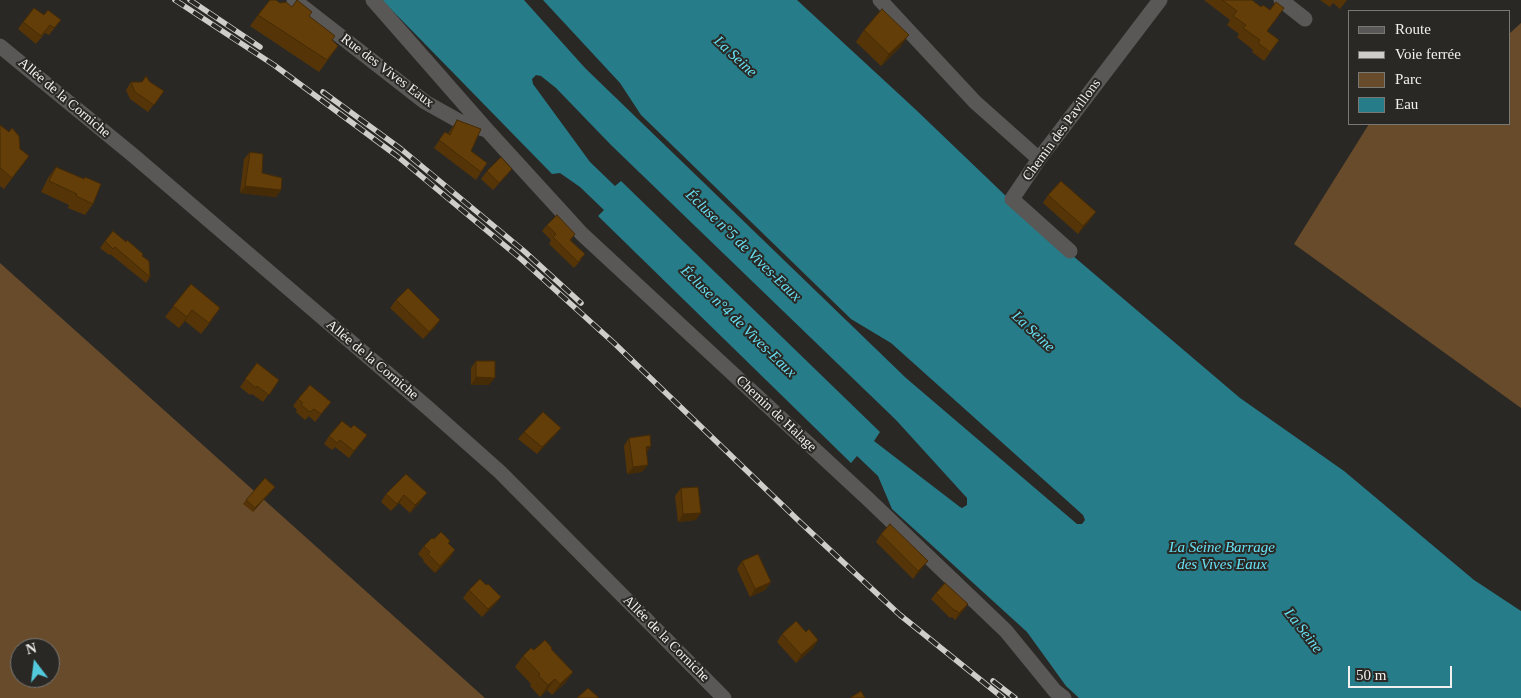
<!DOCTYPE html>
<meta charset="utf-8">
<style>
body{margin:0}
#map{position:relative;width:1521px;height:698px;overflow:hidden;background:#2a2825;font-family:Georgia,serif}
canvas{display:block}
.legend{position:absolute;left:1348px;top:10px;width:162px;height:115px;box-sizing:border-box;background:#2a2825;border:1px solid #7a7875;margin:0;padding:6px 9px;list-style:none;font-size:15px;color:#f2f0ee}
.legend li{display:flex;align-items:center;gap:10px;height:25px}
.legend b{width:25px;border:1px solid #7a7875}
.north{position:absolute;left:10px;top:638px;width:50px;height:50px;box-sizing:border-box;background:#2a2825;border:1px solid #7a7875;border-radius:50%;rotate:345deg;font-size:14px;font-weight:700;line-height:20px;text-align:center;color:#f2f0ee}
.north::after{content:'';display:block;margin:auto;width:18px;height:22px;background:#53cadc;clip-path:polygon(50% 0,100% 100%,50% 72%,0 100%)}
.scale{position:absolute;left:1348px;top:666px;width:104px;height:22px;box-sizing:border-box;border:2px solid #f2f0ee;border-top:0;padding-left:6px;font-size:15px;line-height:18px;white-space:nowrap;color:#f2f0ee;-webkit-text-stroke:4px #2a2825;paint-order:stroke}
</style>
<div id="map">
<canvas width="1521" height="698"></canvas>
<ul class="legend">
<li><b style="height:6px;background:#595856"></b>Route</li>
<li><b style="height:6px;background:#cfcdca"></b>Voie ferrée</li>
<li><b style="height:14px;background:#674b2a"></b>Parc</li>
<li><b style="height:14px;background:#267c89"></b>Eau</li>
</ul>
<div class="north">N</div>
<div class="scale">50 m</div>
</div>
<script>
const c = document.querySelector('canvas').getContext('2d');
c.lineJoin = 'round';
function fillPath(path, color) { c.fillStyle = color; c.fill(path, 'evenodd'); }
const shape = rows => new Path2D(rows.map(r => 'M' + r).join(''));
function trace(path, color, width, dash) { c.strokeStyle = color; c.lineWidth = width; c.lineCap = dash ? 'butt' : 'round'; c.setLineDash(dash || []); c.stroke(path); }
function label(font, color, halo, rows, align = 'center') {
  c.font = font + ' Georgia,serif'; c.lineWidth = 4; c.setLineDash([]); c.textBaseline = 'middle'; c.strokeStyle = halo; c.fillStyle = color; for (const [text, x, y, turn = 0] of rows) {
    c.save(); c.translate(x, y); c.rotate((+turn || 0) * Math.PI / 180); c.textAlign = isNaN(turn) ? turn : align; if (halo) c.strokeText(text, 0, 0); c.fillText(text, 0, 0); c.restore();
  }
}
fillPath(shape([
 [1521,23,1521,408,1294,244,1369,124,1510,124,1510,33],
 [0,263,485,698,0,698],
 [20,648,50,648,50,678,20,678]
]), '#674b2a');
fillPath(shape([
 [382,0,524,0,585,68,906,378,1077,524,1082,524,1085,520,1083,515,891,343,851,319,641,115,620,83,543,0,797,0,914,108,1032,221,1240,398,1344,471,1474,580,1521,611,1521,698,1079,698,1066,686,1027,632,892,509,878,476,857,456,851,463,598,216,604,210,580,187,560,173,552,174],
 [536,75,541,76,556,88,611,145,896,420,967,498,967,505,962,508,960,507,874,441,880,432,621,181,615,186,590,162,533,84,532,79]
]), '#267c89');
trace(shape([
 [294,0,425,102,459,121,486,130],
 [373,0,487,130,582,234,867,498,1006,631,1055,691,1064,698],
 [880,0,975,102,1039,159],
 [1281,0,1305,19],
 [0,46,134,156,428,408,500,472,724,698],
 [1070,251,1012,199,1039,159,1160,0]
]), '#595856', 15);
const rail = shape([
 [175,0,274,65,397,156,521,259,614,343,801,523,900,615,1003,698],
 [190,0,260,47],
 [323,92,401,149,524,251,581,303],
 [993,681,1015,698]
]);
trace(rail, '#cfcdca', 5.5);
trace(rail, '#2a2825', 4, [11]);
fillPath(shape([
 [1204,0,1252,0,1261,7,1278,17,1267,31,1279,40,1264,61,1252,52,1253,50,1237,37,1239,34,1227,25,1230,20],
 [1320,0,1347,0,1340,9,1333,3,1330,7],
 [280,3,292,7,309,16,332,40,338,46,319,72,250,26,258,15],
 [44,15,61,20,49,35,45,33,36,44,18,29,23,22],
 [864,30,901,46,881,66,856,42],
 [131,82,150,82,164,91,148,112,130,99,126,90],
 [457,120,471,151,487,163,476,180,434,148,445,132,448,134],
 [0,125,20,149,29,156,4,189,0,186],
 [250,152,262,173,281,190,276,197,240,193,244,159],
 [56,167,93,204,85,215,68,208,69,205,41,192,48,178],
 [512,169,506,176,493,190,481,179,487,171],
 [1048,195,1090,220,1078,234,1043,203],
 [547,225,575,234,571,240,581,260,574,268,549,244,551,240,542,231],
 [105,241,142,256,150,277,146,283,110,254,109,255,100,248],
 [191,284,212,320,201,334,185,321,179,328,165,317],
 [396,300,435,327,423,339,390,308],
 [476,361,489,385,471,385,471,368],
 [257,363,279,380,263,402,252,394,250,395,240,387],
 [298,399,331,402,315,422,309,416,305,420,296,412,297,410,293,406],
 [351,428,367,435,349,458,335,447,332,450,324,444,329,436],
 [561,428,555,435,537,454,518,439,524,432],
 [629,438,642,472,627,474,624,446],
 [406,474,421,501,410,513,399,503,391,511,381,502,386,494],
 [275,487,253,512,243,504,246,500],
 [681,488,696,520,678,522,675,496],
 [881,534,922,568,913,579,876,542],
 [434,539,450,541,449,543,450,558,435,573,423,561,424,560,418,554,424,546],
 [742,561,771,582,765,590,750,597,737,569],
 [486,585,501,597,495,604,482,617,463,598,469,590],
 [936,593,968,604,963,611,955,620,952,617,950,618,931,599],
 [806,632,818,640,813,648,796,663,777,642,782,634],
 [534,650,551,650,573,672,565,683,552,695,547,690,540,697,530,686,531,684,515,667,523,656]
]), '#553508');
fillPath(shape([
 [909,35,901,46,881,66,889,54],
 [245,186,281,190,276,197,240,193],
 [1096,212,1090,220,1078,234,1083,226],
 [192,310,185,321,179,328,187,317],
 [440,320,435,327,423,339,429,332],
 [476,377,495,378,489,385,471,385],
 [561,428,555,435,537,454,542,447],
 [367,435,362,442,349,458,354,451],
 [651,446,646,454,646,447],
 [648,465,642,472,627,474,633,467],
 [275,487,272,490,253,512,255,508],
 [427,493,421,501,410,513,415,505],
 [404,495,399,503,391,511,397,504],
 [701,513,696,520,678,522,683,514],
 [455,550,450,558,435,573,440,566],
 [928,561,922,568,913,579,918,571],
 [771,582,765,590,750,597,755,589],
 [501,597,495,604,482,617,488,609],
 [968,604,963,611,955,620,959,613],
 [818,640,813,648,796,663,801,655],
 [573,672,565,683,552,695,560,684],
 [555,679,547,690,540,697,548,685]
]), '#452b06');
const building = shape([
 [270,0,276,0,280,3,286,2,292,7,297,0,312,12,309,16,335,36,332,40,338,46,327,60,258,15,270,0],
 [1222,0,1252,0,1261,7,1263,5,1270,10,1276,2,1284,8,1267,31,1279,40,1270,52,1258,43,1260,40,1243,28,1246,25,1233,16,1237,11,1222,0],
 [34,8,44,15,48,10,61,20,54,28,50,25,41,36,23,22,34,8],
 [882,9,909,35,889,54,864,30,882,9],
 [146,76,150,82,164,91,154,105,135,92,131,82,142,82,146,76],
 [457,120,481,129,471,151,487,163,481,172,439,140,445,132,450,135,457,120],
 [0,125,9,132,12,128,19,136,20,149,29,156,12,178,0,168,0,125],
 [250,152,263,154,262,173,282,178,281,190,245,186,250,152],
 [501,157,512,169,499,183,487,171,501,157],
 [56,167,84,179,85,177,101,184,93,204,76,196,77,194,49,181,56,167],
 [1061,181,1096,212,1083,226,1048,195,1061,181],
 [557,215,575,234,570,240,585,254,578,262,553,237,556,234,547,225,557,215],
 [113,231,126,242,127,240,143,254,142,256,149,261,150,277,115,247,113,249,105,241,113,231],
 [191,284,220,308,209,323,192,310,187,317,173,306,191,284],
 [408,288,440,320,429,332,396,300,408,288],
 [476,361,495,361,495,378,476,377,476,361],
 [257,363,279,380,269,395,257,386,256,388,245,379,257,363],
 [310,385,331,402,321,414,314,409,310,412,301,405,303,403,298,399,310,385],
 [543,412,561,428,542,447,524,432,543,412],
 [342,421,351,428,354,425,367,435,354,451,340,440,337,443,329,436,342,421],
 [650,435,651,446,646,447,648,465,633,467,629,438,650,435],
 [406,474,427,493,415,505,404,495,397,504,386,494,406,474],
 [265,478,275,487,255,508,246,500,265,478],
 [698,487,701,513,683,514,681,488,698,487],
 [890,524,928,561,918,571,881,534,890,524],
 [441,532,450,541,448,543,455,550,440,566,428,554,430,552,424,546,432,538,434,539,441,532],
 [758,554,771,582,755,589,742,561,758,554],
 [480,579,486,585,488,584,501,597,488,609,469,590,480,579],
 [945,583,968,604,959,613,956,610,955,611,936,593,945,583],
 [796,621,806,632,809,629,818,640,801,655,782,634,796,621],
 [545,640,552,648,551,649,573,672,560,684,555,679,548,685,538,675,540,674,523,656,531,648,534,650,545,640],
 [588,688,599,698,577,698,588,688],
 [861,691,865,698,850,698,861,691]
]);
fillPath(building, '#633e09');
trace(building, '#452b06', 1);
label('14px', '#f2f0ee', '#2a2825', [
 ["Rue des Vives Eaux",387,71,37],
 ["Allée de la Corniche",64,98,40],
 ["Chemin des Pavillons",1062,130,-54],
 ["Allée de la Corniche",372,360,40],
 ["Chemin de Halage",776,414,43],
 ["Allée de la Corniche",666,639,45]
]);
label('italic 15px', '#67e1f4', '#2a2825', [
 ["La Seine",735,57,43],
 ["Écluse n°5 de Vives-Eaux",743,246,44],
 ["Écluse n°4 de Vives-Eaux",738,322,44],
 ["La Seine",1033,332,43],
 ["La Seine Barrage",1222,548],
 ["des Vives Eaux",1222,565],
 ["La Seine",1303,631,52]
]);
</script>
